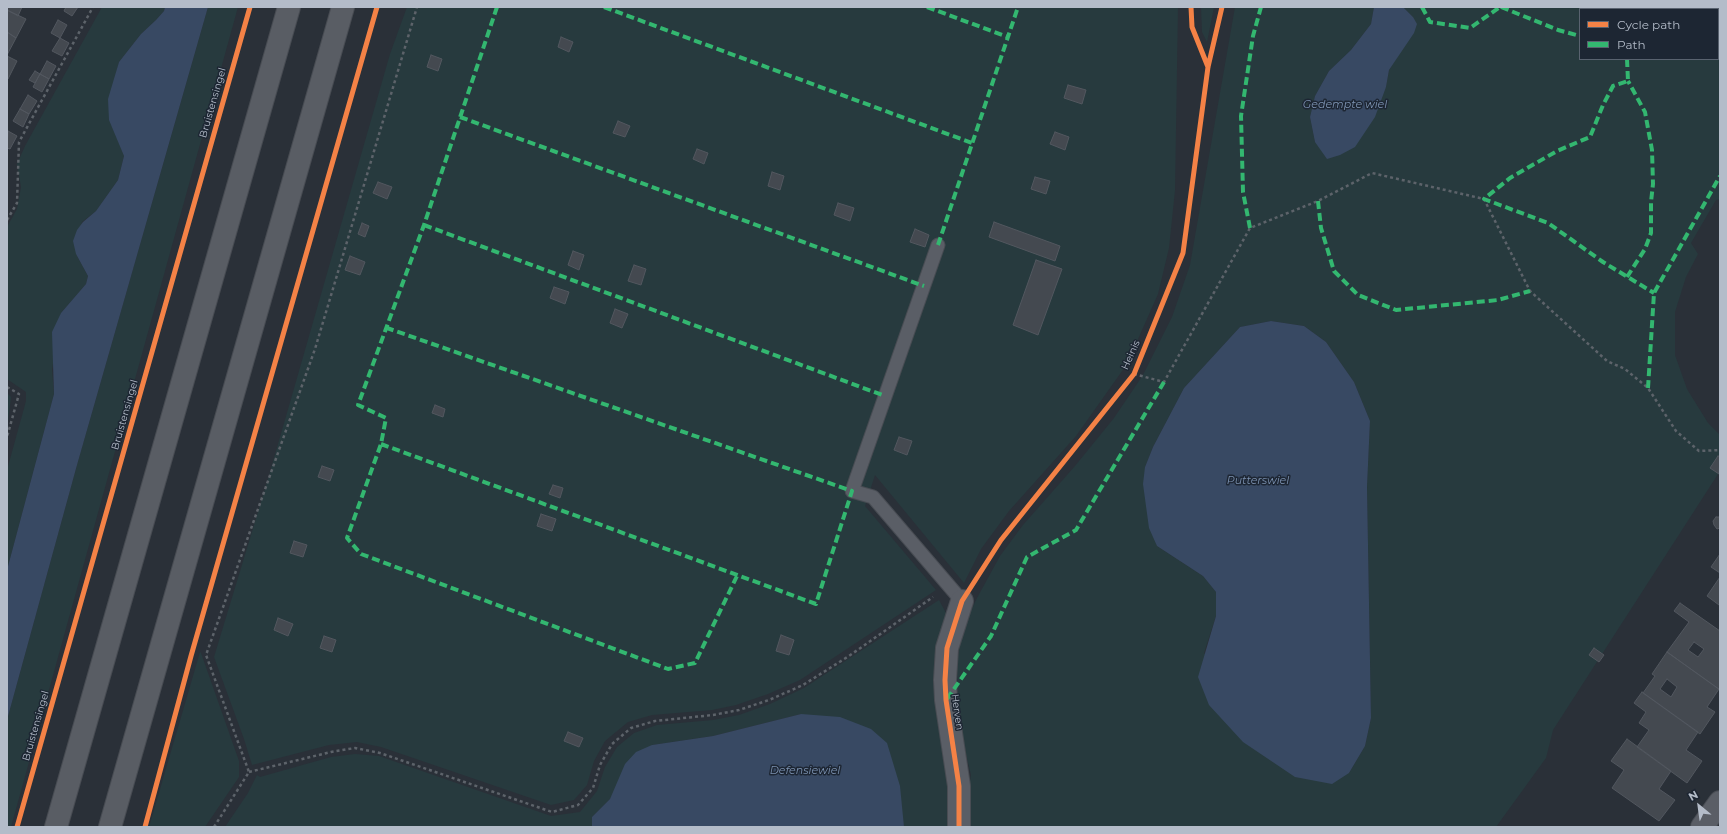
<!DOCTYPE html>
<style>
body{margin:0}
#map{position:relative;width:1727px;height:834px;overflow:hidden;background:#2a3038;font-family:Montserrat,sans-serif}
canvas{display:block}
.frame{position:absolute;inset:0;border:8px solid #b4bcc9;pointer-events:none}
.legend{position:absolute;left:1579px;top:8px;width:140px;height:52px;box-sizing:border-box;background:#1d2633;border:1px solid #59626f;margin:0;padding:5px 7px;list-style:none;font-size:12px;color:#b4bcc9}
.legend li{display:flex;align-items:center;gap:8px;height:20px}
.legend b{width:20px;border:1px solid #59626f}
.north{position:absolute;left:1679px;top:786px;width:40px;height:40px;-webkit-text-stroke:3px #1d2633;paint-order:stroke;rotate:331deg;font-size:11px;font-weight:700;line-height:16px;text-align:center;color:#b4bcc9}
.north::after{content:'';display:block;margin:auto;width:14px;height:18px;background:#b4bcc9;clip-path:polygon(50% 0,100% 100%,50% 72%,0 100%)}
</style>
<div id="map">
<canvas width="1727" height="834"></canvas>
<div class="frame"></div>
<ul class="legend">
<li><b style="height:5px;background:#f48246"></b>Cycle path</li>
<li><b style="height:5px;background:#33b770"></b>Path</li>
</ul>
<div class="north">N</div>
</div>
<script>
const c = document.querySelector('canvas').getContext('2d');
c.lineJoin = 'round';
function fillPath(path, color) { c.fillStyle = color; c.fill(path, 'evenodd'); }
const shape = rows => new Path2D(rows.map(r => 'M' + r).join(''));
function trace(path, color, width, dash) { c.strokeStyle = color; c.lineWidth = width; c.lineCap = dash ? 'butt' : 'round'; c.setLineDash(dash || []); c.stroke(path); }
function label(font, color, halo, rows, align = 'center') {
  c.font = font + ' Montserrat,sans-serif'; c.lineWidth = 3; c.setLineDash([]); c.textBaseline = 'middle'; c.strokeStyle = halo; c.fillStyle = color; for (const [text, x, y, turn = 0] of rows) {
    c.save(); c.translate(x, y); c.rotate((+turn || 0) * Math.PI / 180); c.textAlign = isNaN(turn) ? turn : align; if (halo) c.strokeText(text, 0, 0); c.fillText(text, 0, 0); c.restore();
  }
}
fillPath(shape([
 [102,7,165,7,164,11,156,20,141,34,119,62,115,78,118,140,124,156,118,180,96,211,82,222,76,254,88,276,86,284,61,313,52,370,54,394,7,570,7,470,26,401,26,392,7,379,7,227,17,209,21,187,17,164,25,146],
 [208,7,238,7,11,827,7,827,7,720,77,465],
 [407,7,1178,7,1175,190,1169,248,1158,294,1127,364,1076,436,1009,511,981,549,964,583,875,475,865,506,936,590,800,680,768,694,736,705,712,710,652,715,628,722,605,741,594,761,587,785,574,800,551,805,381,747,357,742,329,745,252,765,244,739,214,657,268,479,390,54],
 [1201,7,1214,7,1207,42,1202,32],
 [1235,7,1374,7,1371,24,1351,50,1329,71,1315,96,1310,117,1315,142,1386,87,1389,70,1397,57,1413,17,1403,7,1720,7,1720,199,1716,200,1691,243,1698,254,1686,277,1675,312,1675,355,1687,389,1708,423,1720,435,1720,471,1553,730,1546,758,1496,827,970,827,969,786,971,775,960,729,958,698,957,663,962,630,977,598,1000,556,1023,525,1075,466,1114,418,1143,375,1172,317,1190,265],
 [1580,9,1718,9,1718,59,1580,59],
 [1271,321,1304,326,1326,342,1354,382,1370,421,1367,487,1371,718,1365,746,1349,773,1204,653,1216,616,1216,592,1203,576,1157,546,1145,467,1153,447,1184,388,1240,327],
 [7,393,11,397,7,429],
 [939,600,947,615,947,749,952,827,904,827,904,825,801,714,713,736,652,745,610,799,592,817,592,827,225,827,248,793,257,775,260,777,331,757,355,754,379,756,551,816,580,812,597,791,605,767,617,747,634,733,657,725,713,720,739,715,770,704,804,688],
 [200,652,201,653,239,761,239,777,205,827,149,827]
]), '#273a3e');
fillPath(shape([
 [165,7,208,7,77,465,7,720,7,570,54,394,52,332,61,313,86,284,88,276,76,254,73,241,77,230,83,222,96,211,118,180,124,156,109,120,108,99,119,62,141,34,156,20,164,11],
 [1374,7,1403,7,1413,17,1417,24,1414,33,1389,70,1386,87,1375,117,1355,147,1340,155,1327,159,1315,142,1310,117,1315,96,1329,71,1351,50,1371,24],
 [1271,321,1304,326,1326,342,1354,382,1370,421,1367,487,1371,718,1365,746,1349,773,1332,784,1295,777,1243,742,1209,705,1198,677,1216,616,1216,592,1203,576,1157,546,1149,528,1143,484,1145,467,1153,447,1184,388,1240,327],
 [801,714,840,717,871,729,887,743,900,786,904,827,592,827,592,817,610,799,625,764,636,752,652,745,713,736]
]), '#384963');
const building = shape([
 [7,7,22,7,18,16,7,10,7,7],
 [66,7,78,7,72,16,64,11,66,7],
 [7,10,26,19,16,38,7,32,7,10],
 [58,20,67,25,60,38,51,33,58,20],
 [7,32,16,38,7,55,7,32],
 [561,37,573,42,569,52,558,47,561,37],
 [60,38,69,43,62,56,52,51,60,38],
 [431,55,442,59,438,71,427,67,431,55],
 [7,56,17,61,8,79,7,79,7,56],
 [47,61,56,66,49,79,40,74,47,61],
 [35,71,40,74,35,83,29,80,35,71],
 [40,74,49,79,42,92,33,87,40,74],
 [1068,85,1086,90,1082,104,1064,98,1068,85],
 [28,95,37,101,29,114,20,109,28,95],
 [20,109,29,114,23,127,13,121,20,109],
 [618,121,630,126,625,137,613,133,618,121],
 [8,131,17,136,10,149,7,148,8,131],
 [1055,132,1069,137,1065,150,1050,144,1055,132],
 [697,149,708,153,704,164,693,159,697,149],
 [772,172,784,176,780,190,768,186,772,172],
 [1035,177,1050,181,1046,194,1031,189,1035,177],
 [378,182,392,187,387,199,373,193,378,182],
 [838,203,854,208,850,221,834,215,838,203],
 [994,222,1060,246,1055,261,989,237,994,222],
 [362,223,369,226,365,237,358,234,362,223],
 [915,229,929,235,925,247,910,242,915,229],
 [573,251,584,255,579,270,568,265,573,251],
 [350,256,365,262,360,275,345,270,350,256],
 [1036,260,1062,269,1038,335,1013,325,1036,260],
 [634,265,646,269,641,285,628,281,634,265],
 [554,287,569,292,565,304,550,298,554,287],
 [615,309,628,314,622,328,610,323,615,309],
 [435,405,445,409,443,417,432,413,435,405],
 [899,437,912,441,907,455,894,450,899,437],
 [1718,456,1720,457,1719,474,1710,468,1718,456],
 [322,466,334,470,330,481,318,477,322,466],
 [553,485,563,488,560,498,549,494,553,485],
 [541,514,556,519,552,531,537,526,541,514],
 [1716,517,1720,517,1720,528,1717,529,1714,525,1713,521,1716,517],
 [294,541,307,545,303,557,290,553,294,541],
 [1720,554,1720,573,1711,567,1720,554],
 [1720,577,1720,604,1719,605,1707,596,1720,577],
 [1680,603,1720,631,1720,690,1667,652,1689,622,1674,611,1680,603],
 [1694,642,1704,649,1698,657,1688,650,1694,642],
 [278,618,293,624,288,636,274,630,278,618],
 [781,635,794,640,789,655,776,651,781,635],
 [324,636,336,640,332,652,320,648,324,636],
 [1594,648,1604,655,1599,662,1589,655,1594,648],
 [1667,652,1719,689,1707,707,1715,712,1700,734,1643,693,1655,676,1652,674,1667,652],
 [1667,679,1677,687,1671,697,1660,689,1667,679],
 [1642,692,1698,732,1686,750,1702,761,1687,783,1637,747,1649,730,1639,723,1646,712,1634,703,1642,692],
 [568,732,583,738,579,747,564,741,568,732],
 [1627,739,1671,771,1659,789,1675,800,1659,821,1612,788,1624,770,1611,761,1627,739]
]);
fillPath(building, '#444950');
trace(building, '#52575f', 1);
const service = shape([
 [938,245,852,491,873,497,962,601]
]);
const minor = shape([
 [959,827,959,786,946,700,945,680,947,648,962,601],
 [1702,827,1720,802]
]);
const secondary = shape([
 [56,827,289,7],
 [110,827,343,7]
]);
trace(service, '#484c53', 15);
trace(minor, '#484c53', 24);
trace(secondary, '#484c53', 24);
trace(shape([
 [7,220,17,203,19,142,93,7],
 [1134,374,1164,382,1250,228,1318,201,1372,173,1484,199,1530,291,1607,361,1625,369,1648,388,1676,431,1699,451,1720,450],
 [7,387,19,394,7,437],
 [249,772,331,752,355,748,380,753,552,812,578,805,593,788,600,765,612,744,631,728,655,721,713,715,739,710,769,700,803,685,849,656,933,597],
 [214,827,249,772,206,655,315,349,417,7]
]), '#5d636a', 2.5, [3, 3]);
trace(service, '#5a5e66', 13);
trace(minor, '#5a5e66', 22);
trace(secondary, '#595d64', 22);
trace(shape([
 [497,7,424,225,358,405,386,418,381,444,347,538,361,554,668,669,695,663,737,576],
 [604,7,972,143],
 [927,7,1008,37],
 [1422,7,1430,22,1470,28,1500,7],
 [1501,7,1558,30,1580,36],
 [1612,7,1613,9],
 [1718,31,1720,31],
 [1627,59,1628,81,1613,86,1603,105,1590,137,1557,151,1510,178,1484,199,1548,223,1603,262,1654,293],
 [460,117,924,286],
 [1318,201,1321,228,1334,271,1358,295,1396,310,1498,300,1530,291],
 [424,225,885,396],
 [1250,228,1243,192,1241,116,1253,36,1261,7],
 [938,245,1018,7],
 [1627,277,1645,249,1651,233,1651,202,1653,184,1652,150,1645,112,1628,81],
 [1648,388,1654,293,1720,176],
 [381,444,816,604,852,491,387,328],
 [947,699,991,636,1027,557,1076,530,1164,382]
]), '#33b770', 4, [8, 4]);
trace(shape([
 [1191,7,1192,27,1208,67],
 [17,827,250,7],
 [145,827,191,656,377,7],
 [959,827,959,786,946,700,945,680,947,648,962,601,1001,540,1134,374,1183,253,1208,67,1222,7]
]), '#f48246', 5);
label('10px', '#b4bcc9', '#1d2633', [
 ["Bruistensingel",213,103,-74],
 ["Heinis",1131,355,-66],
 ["Bruistensingel",125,415,-74],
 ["Herven",957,712,82],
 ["Bruistensingel",36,726,-74]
]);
label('italic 11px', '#7c92b1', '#1d2633', [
 ["Gedempte wiel",1345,105],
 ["Putterswiel",1258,481],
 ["Defensiewiel",805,771]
]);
</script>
